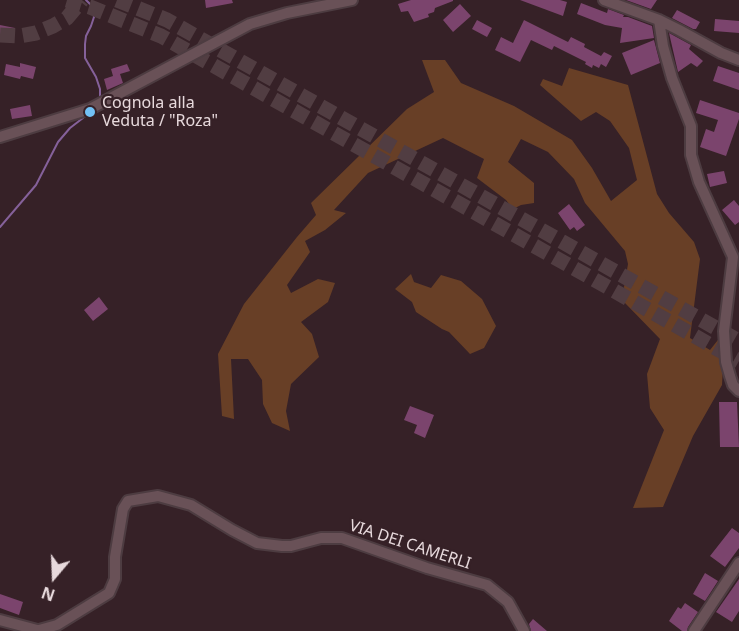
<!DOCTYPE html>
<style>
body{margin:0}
#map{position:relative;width:739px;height:631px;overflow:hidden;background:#362127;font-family:"Noto Sans",sans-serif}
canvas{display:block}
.north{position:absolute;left:24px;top:547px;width:60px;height:60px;-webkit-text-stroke:4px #362127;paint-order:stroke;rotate:199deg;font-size:16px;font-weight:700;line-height:24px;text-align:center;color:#e7d9dc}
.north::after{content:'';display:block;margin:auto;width:21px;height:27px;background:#e7d9dc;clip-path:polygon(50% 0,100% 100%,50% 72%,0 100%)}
</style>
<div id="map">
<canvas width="739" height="631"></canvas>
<div class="north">N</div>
</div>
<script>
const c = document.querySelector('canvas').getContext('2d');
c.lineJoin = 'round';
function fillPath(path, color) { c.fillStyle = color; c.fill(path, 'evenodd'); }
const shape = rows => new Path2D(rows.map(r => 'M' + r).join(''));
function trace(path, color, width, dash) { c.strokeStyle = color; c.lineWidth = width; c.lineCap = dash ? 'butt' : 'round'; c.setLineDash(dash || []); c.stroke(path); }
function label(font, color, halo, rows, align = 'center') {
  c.font = font + ' "Noto Sans",sans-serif'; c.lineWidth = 4.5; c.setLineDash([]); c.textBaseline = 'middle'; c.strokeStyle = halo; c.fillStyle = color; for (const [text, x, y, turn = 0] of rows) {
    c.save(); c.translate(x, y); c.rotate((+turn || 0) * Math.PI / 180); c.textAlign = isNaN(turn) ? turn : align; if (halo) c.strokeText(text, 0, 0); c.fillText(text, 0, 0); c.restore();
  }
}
fillPath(shape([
 [422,60,445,60,461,83,514,106,572,140,592,168,611,201,637,180,629,148,610,121,596,112,581,121,540,85,543,79,562,86,569,68,628,85,657,194,669,213,694,242,700,259,690,338,710,350,725,331,722,385,693,436,663,507,633,508,664,430,650,408,647,374,660,339,625,303,624,287,628,264,625,251,585,203,574,179,548,152,521,139,508,162,534,183,534,203,521,205,513,209,506,200,477,178,484,159,443,138,368,173,334,210,346,213,325,230,305,241,310,252,287,285,291,293,318,279,335,283,328,302,301,322,312,334,319,357,291,384,286,411,290,431,272,423,263,404,262,380,248,359,231,359,234,419,222,416,218,354,244,304,297,237,316,215,311,203,407,109,434,92],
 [411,274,414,282,431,288,441,275,461,281,482,299,496,326,484,348,470,354,449,332,442,329,416,312,412,302,395,289]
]), '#683f26');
trace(shape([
 [86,0,92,6,94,17,91,26,86,36,85,44,85,58,96,77,100,89,100,96],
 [0,227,36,185,58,142,70,128,83,118]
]), '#85619a', 2);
fillPath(shape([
 [205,0,232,0,233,3,206,8],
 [411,0,453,0,453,1,435,8,434,12,428,14,429,17,414,22,408,11,401,12,398,4],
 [520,0,560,0,567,2,563,16],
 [626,0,657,0,651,9],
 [581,3,607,13,608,9,624,15,623,17,628,17,652,26,654,38,620,43,622,28,605,25,577,14],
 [460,4,471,16,453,32,443,20],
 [677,10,700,22,696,29,693,29,695,30,672,18],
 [715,19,739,21,739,33,714,31],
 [477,20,492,28,487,37,472,29],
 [524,20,568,42,571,37,585,44,584,47,601,56,604,52,612,56,606,67,601,64,599,68,593,65,592,68,585,64,586,62,554,46,552,50,531,40,520,62,495,50,501,37,513,43],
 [0,25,15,28,13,42,0,40],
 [669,33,691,45,689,49,703,61,697,67,691,63,678,72],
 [654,40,660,63,631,75,622,53],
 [20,63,36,67,33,79,21,76,20,79,4,75,6,64,20,67],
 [127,64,130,71,120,74,123,83,107,90,104,79,113,76,111,69],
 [718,66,739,73,739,90,713,81],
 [700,100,739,113,739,119,726,156,700,147,706,129,714,132,718,120,696,113],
 [30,105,32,116,12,119,10,109],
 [724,171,727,183,710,187,707,174],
 [734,200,739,206,739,222,735,225,722,210],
 [569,204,585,225,577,231,574,227,570,230,558,213],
 [99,297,108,309,93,321,84,310],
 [719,402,737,402,739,447,720,447],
 [410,406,434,415,425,438,414,433,417,425,404,420],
 [732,528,739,533,739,548,725,567,710,556],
 [705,573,718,581,705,601,693,594],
 [739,579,739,611,732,622,716,612],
 [0,594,23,602,19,615,0,608],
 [685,603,698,612,688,627,687,631,682,631,669,621,678,607,681,609],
 [533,619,547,631,531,631,529,624]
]), '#7b446d');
trace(shape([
 [67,0,90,7,161,36,739,361],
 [117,0,167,20,739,341],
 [0,35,19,36,36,33,53,26,67,18,82,0]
]), '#513d42', 15, [15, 8]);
const minor = shape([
 [604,0,659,20,679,30,721,53,739,60],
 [659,20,663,46,672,78,691,126,691,155,699,182,733,257,724,331,726,362,730,376,733,385,739,391],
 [0,137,90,109,250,24,287,13,352,0],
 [0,620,41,631],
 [39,630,57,625,109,593,115,579,115,557,123,509,128,501,158,496,191,505,232,530,257,543,282,546,291,546,321,538,342,538,427,568,487,585,508,602,524,631],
 [694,631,739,563]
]);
trace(minor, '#4d3c41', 14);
trace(minor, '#695157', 10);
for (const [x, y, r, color] of [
 [90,112,6,"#72c1f5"]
]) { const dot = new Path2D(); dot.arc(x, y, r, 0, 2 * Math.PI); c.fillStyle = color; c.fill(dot); trace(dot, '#362127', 2); }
label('16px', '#e7d9dc', '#362127', [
 ["Cognola alla",102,103],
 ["Veduta / \"Roza\"",102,121]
], 'left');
label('16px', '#e7d9dc', '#362127', [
 ["VIA DEI CAMERLI",410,545,18]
]);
</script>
